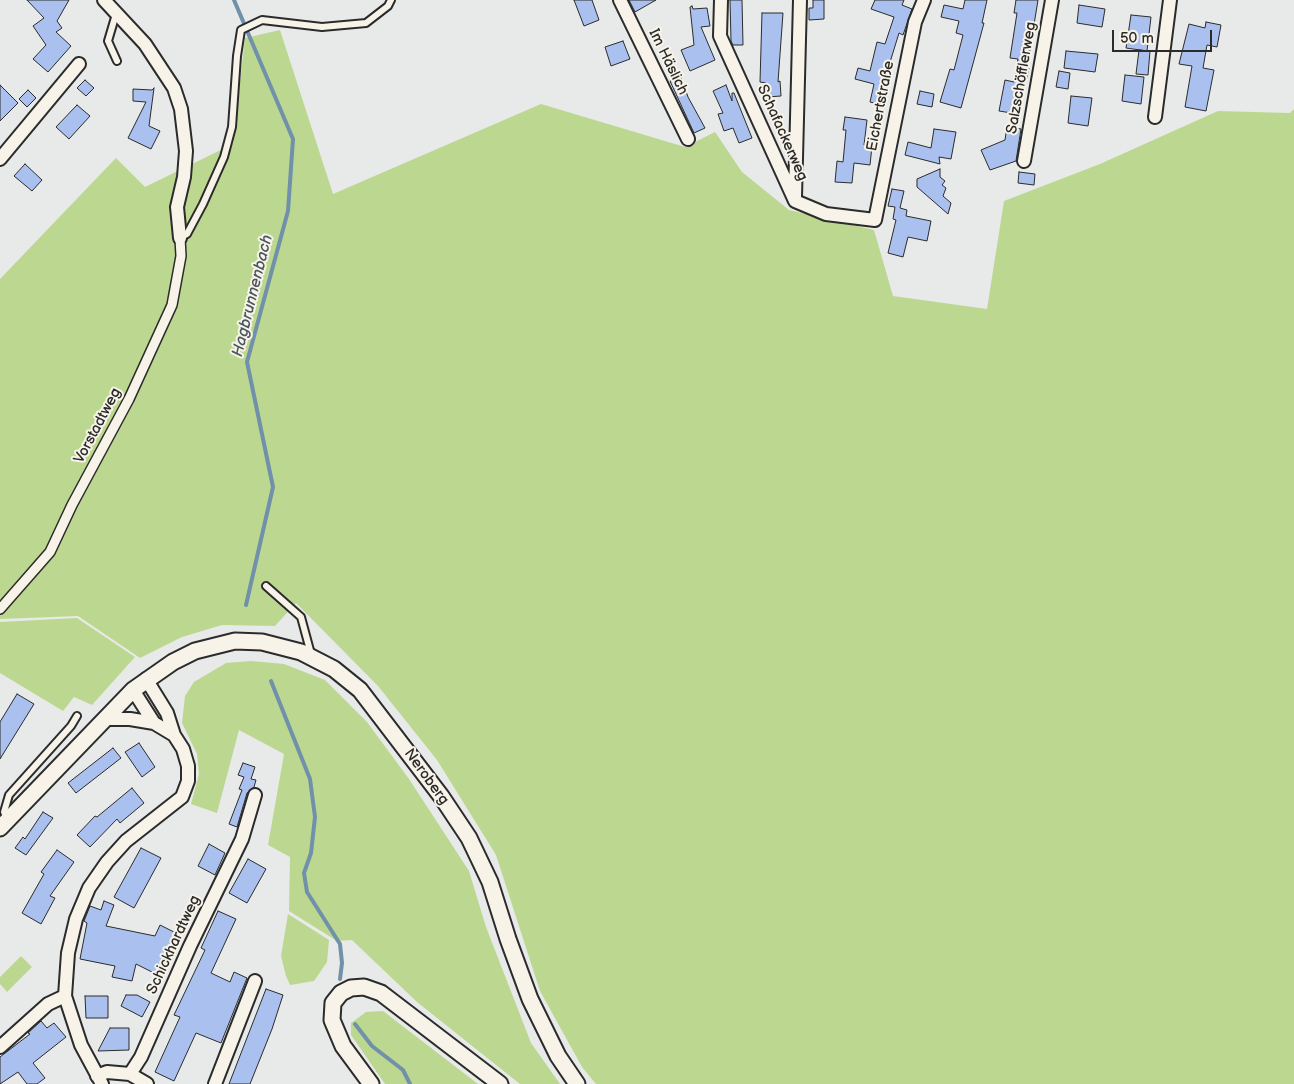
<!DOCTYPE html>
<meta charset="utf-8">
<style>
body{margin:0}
#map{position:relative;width:1294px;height:1084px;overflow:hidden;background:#e8e9e9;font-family:"Balsamiq Sans",sans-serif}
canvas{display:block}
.scale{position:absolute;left:1112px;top:30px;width:100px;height:22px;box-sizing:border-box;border:2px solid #2b2b2b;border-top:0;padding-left:6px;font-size:15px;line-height:18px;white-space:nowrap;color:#2b2b2b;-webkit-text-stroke:4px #f7f3e8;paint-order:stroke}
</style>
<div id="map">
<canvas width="1294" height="1084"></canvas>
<div class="scale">50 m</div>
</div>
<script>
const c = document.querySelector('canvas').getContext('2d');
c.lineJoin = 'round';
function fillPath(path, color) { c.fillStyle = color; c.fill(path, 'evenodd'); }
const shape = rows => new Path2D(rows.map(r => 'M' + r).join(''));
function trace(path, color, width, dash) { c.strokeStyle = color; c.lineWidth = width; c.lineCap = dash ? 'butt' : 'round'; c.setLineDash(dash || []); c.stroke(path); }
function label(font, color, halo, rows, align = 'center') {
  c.font = font + ' "Balsamiq Sans",sans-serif'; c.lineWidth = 4; c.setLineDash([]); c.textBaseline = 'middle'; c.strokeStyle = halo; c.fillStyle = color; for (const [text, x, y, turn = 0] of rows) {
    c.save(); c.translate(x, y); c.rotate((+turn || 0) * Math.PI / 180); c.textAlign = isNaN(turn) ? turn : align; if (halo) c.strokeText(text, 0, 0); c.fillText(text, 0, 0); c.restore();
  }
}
fillPath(shape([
 [280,30,333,194,541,104,685,147,715,132,742,172,789,210,874,230,893,296,987,309,1004,201,1100,164,1218,111,1290,113,1294,109,1294,1084,596,1084,582,1067,540,991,496,855,437,760,378,686,296,603,275,626,222,625,182,637,140,658,78,616,0,619,0,279,116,158,145,187,233,144,245,38],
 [77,618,135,657,92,705,74,697,63,711,0,673,0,622],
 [251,661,284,664,325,680,367,722,409,779,469,871,486,927,531,1043,560,1084,520,1084,417,1002,352,940,337,941,289,911,290,857,268,845,284,754,239,730,217,813,191,804,199,774,197,754,182,723,185,696,194,682,226,663],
 [288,914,329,940,327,962,314,981,290,985,286,976,281,956],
 [21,956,32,967,7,992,0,984,0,977],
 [383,1011,478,1084,385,1084,351,1035,351,1023,366,1012]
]), '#bcd890');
trace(shape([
 [234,0,293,139,288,211,247,362,273,487,246,605],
 [271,681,310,779,315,817,311,853,304,873,307,892,340,944,342,963,340,979],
 [355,1024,372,1046,403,1070,410,1084]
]), '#7091a9', 4);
const building = shape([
 [27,0,69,0,57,21,62,28,56,32,71,46,48,72,33,59,46,45,33,26,44,18,27,0],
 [574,0,592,0,599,20,584,26,574,0],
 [629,0,656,0,635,12,629,0],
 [730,0,742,0,743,45,733,45,731,41,730,0],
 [813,0,824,0,824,19,809,20,809,8,813,8,813,0],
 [875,0,904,0,902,5,912,9,903,35,899,33,887,72,891,73,882,105,870,102,874,84,855,79,858,68,870,71,877,42,885,44,894,17,871,9,875,0],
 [965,0,987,0,982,23,984,23,961,108,940,102,950,69,954,70,963,35,956,33,959,21,941,17,944,5,963,9,965,0],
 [1016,0,1038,0,1027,68,1029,68,1018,114,999,111,1005,80,1014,82,1018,59,1010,58,1017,13,1014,13,1016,0],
 [1079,5,1105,9,1102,27,1077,23,1079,5],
 [692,6,693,9,707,8,710,26,701,27,715,60,690,71,681,50,694,45,690,7,692,6],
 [762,13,783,13,778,82,780,81,781,96,767,97,766,83,760,82,762,13],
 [1131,15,1151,17,1147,51,1126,48,1131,15],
 [1206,22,1221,25,1217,47,1207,45,1203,68,1214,70,1206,111,1185,107,1192,66,1179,64,1189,24,1205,28,1206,22],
 [623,41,630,59,611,66,605,47,623,41],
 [1139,50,1150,51,1148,75,1136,74,1139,50],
 [1066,51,1098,54,1095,72,1064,68,1066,51],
 [1059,71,1070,73,1068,89,1056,87,1059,71],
 [1125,75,1144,77,1141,104,1122,101,1125,75],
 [681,77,688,97,705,128,694,133,670,81,681,77],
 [85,80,94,88,86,96,77,88,85,80],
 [0,85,18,103,0,121,0,85],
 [726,85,732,101,732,93,734,93,752,138,739,143,733,128,724,131,718,114,723,113,713,91,726,85],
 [154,88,149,126,160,131,151,149,128,138,146,102,133,101,133,89,152,90,154,88],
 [28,90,36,98,27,107,19,99,28,90],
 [920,91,934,94,932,107,917,104,920,91],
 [1071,96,1092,98,1088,126,1068,123,1071,96],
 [77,105,90,116,69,139,56,127,77,105],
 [845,117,867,120,864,145,872,146,870,165,854,163,852,183,835,182,837,161,843,162,846,130,843,130,845,117],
 [1007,126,1021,129,1016,161,990,170,981,150,1005,140,1007,126],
 [934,129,956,132,951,159,939,157,940,164,905,155,908,142,931,148,934,129],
 [25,164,42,180,32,191,14,176,25,164],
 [940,169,940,177,945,181,942,185,946,188,943,196,951,203,948,214,917,187,917,179,940,169],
 [1019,172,1035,174,1034,185,1018,183,1019,172],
 [892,189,904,191,900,208,907,210,906,216,931,221,927,241,908,237,903,257,888,253,896,220,893,219,895,207,888,206,892,189],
 [17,694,34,704,0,759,0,722,17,694],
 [139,743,155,767,142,777,125,752,139,743],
 [113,748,121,758,76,793,68,783,113,748],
 [243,763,255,767,251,779,256,780,254,787,247,793,237,827,229,824,242,790,239,789,244,777,238,775,243,763],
 [132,788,144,803,120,823,117,819,90,847,77,835,95,816,97,817,132,788],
 [43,812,53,818,26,855,15,848,23,837,25,839,43,812],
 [209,844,225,853,215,875,198,866,209,844],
 [141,848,161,858,134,908,114,897,141,848],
 [57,850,74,862,50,896,55,898,41,924,22,913,44,874,41,872,57,850],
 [248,859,266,869,247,903,229,893,248,859],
 [104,901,114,905,106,926,155,936,160,925,180,935,160,976,136,964,132,981,112,977,115,966,80,959,87,923,84,921,90,906,101,910,104,901],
 [218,911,236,919,211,973,230,982,234,972,247,978,221,1043,196,1033,174,1081,155,1072,180,1017,174,1015,205,950,201,948,218,911],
 [266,989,283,995,272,1029,250,1084,229,1084,266,989],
 [126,995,137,995,150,1002,142,1017,121,1006,126,995],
 [85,996,108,996,108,1018,86,1018,85,996],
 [41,1021,47,1028,54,1023,66,1037,33,1063,45,1078,37,1084,27,1084,18,1072,0,1084,0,1057,30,1034,28,1033,41,1021],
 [110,1028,129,1028,129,1050,98,1051,110,1028]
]);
fillPath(building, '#aac1ef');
trace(building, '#2b2b2b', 1);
const service = shape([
 [116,14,108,41,117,61],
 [180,238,187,234,203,204,224,157,232,127,237,56,241,30,262,20,322,27,366,23,388,6,391,0],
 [266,586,301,617,311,654],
 [8,818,4,812,9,795,71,726,77,716]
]);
const pedestrian = shape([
 [0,609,50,552,72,505,129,399,172,305,181,256,180,238]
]);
const minor = shape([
 [104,0,145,44,174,88,181,109,186,151,184,177,177,207,180,238],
 [620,0,688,139],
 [721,0,720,36,795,201,826,214,875,220,915,22,924,0],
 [1155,117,1170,0],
 [0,159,79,64],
 [1024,161,1052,0],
 [795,197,800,0],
 [133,690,154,723],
 [104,719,130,719,154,723,174,735],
 [0,1047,48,1004,65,996],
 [130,1074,147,1084],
 [97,1076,107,1072,130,1074,141,1057,190,946,242,839,255,795],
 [102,1084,81,1045,65,996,68,953,76,919,89,888,107,862,126,841,182,797,188,781,188,766,183,749,174,735,167,713,146,679],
 [215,1084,255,981]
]);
const tertiary = shape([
 [0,828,133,690,173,662,195,651,235,641,262,642,301,652,334,669,360,690,441,796,469,838,490,882,508,939,530,999,558,1056,577,1084],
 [371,1084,343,1046,332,1020,333,1003,341,993,351,988,364,987,381,993,500,1084]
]);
trace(service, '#2b2b2b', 10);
trace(pedestrian, '#2b2b2b', 12);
trace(minor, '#2b2b2b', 16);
trace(tertiary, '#2b2b2b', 19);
trace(service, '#f7f3e8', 6);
trace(pedestrian, '#f7f3e8', 9);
trace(minor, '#f7f3e8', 12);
trace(tertiary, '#f7f3e8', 15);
label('15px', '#2b2b2b', '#f7f3e8', [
 ["Im Häslich",668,62,64],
 ["Salzschöfflerweg",1022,78,-80],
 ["Eichertstraße",881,106,-79],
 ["Schafackerweg",782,133,66],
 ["Vorstadtweg",98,426,-62],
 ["Neroberg",426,777,54],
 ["Schickhardtweg",174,945,-65]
]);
label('italic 16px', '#485660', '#f7f3e8', [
 ["Hagbrunnenbach",253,296,-76]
]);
</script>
